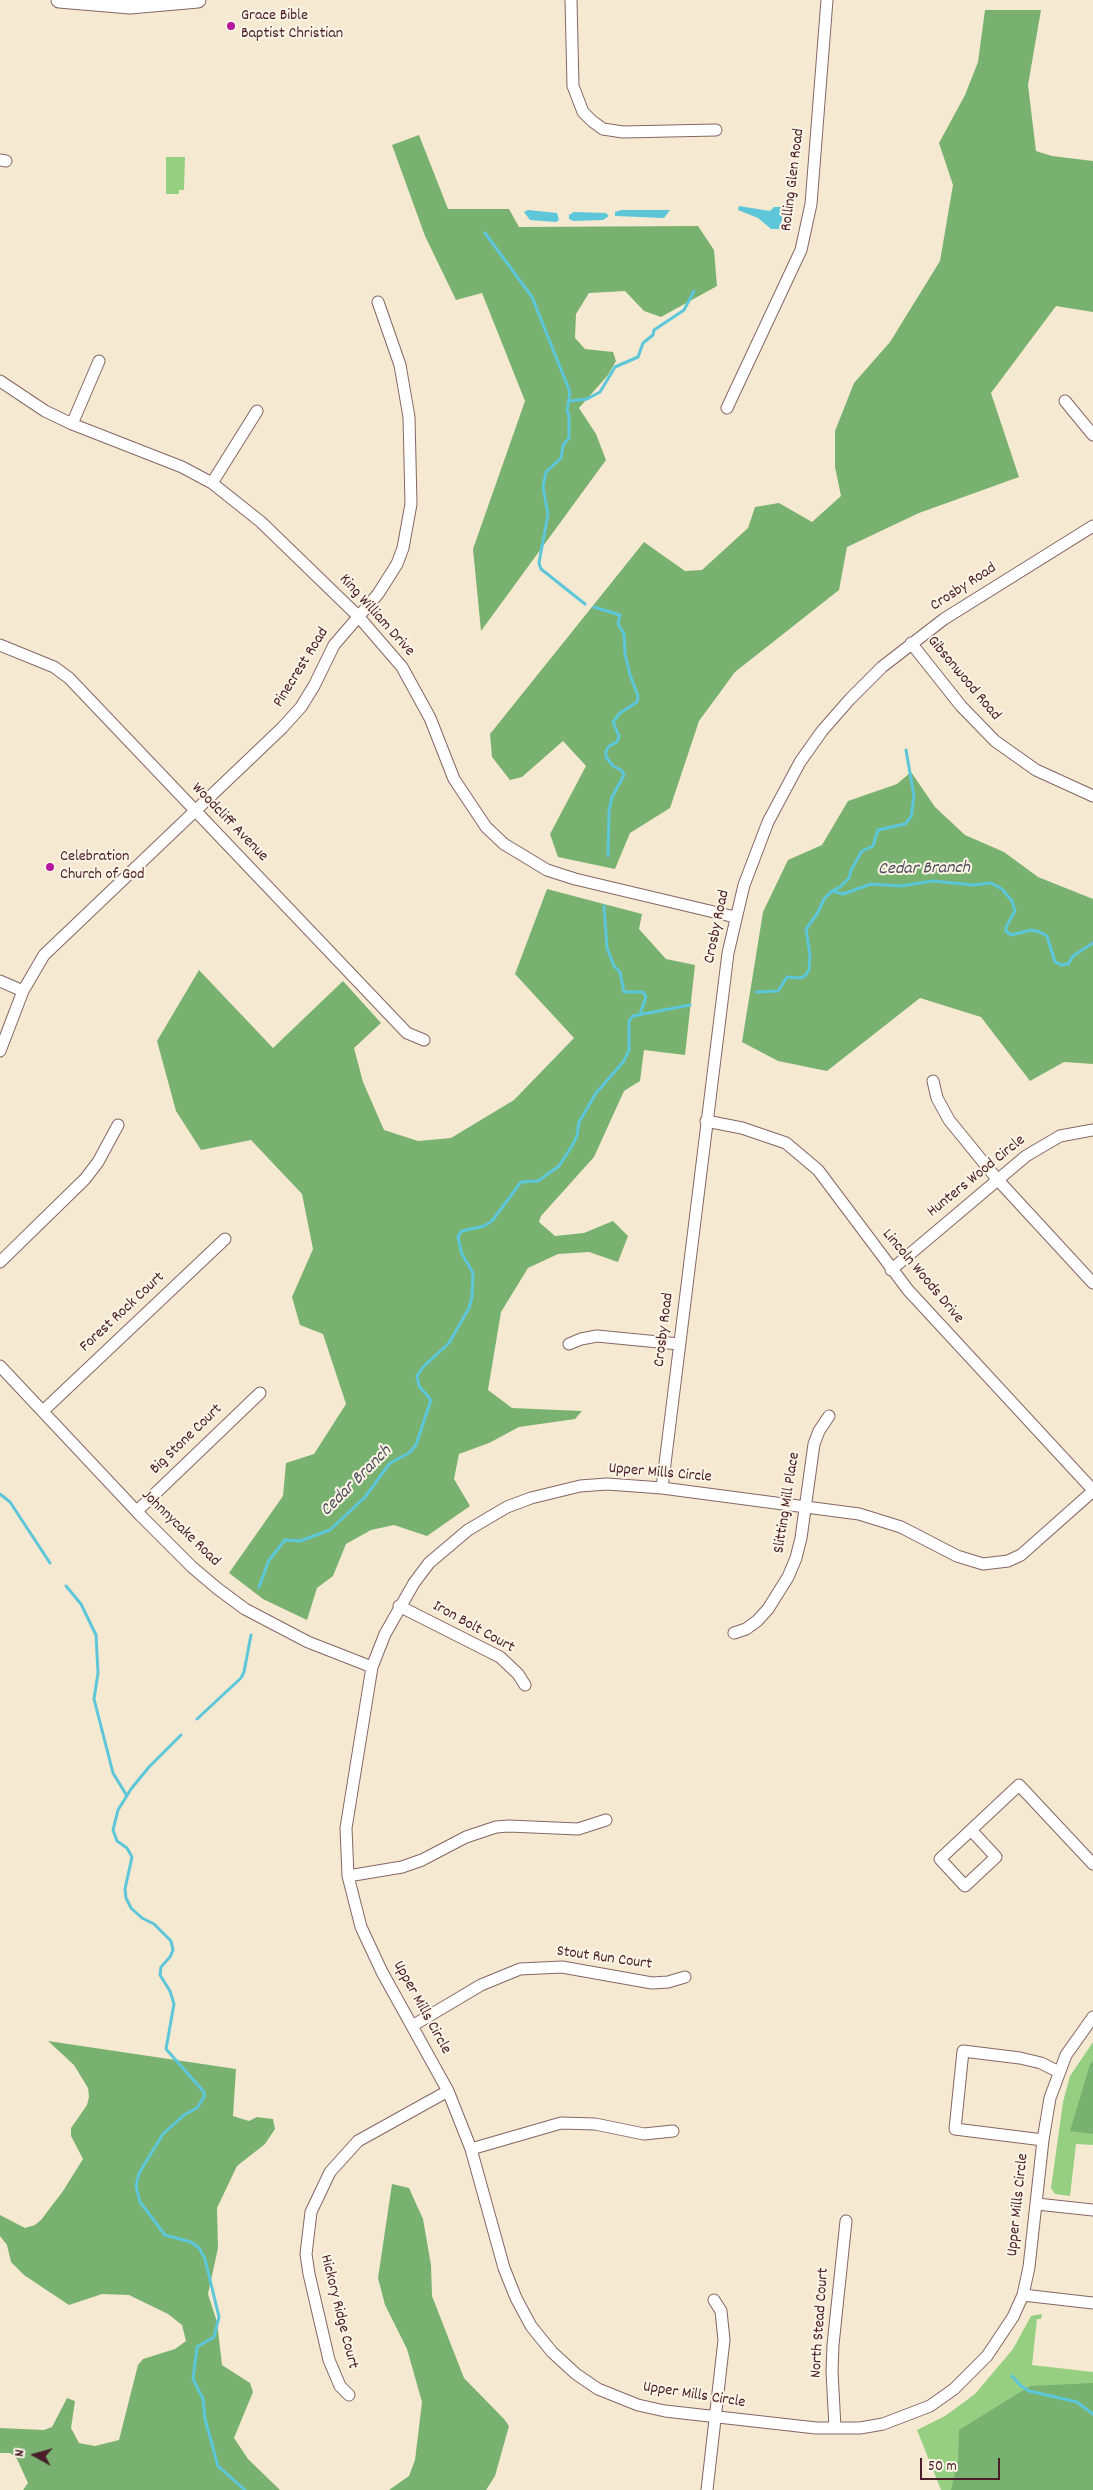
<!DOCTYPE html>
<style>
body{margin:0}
#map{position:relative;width:1093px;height:2490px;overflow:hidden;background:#f6e9d1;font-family:Dekko,sans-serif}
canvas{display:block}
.north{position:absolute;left:10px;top:2430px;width:50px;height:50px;-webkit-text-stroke:4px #fcf5e5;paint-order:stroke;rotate:277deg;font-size:14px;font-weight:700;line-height:20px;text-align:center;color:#4a1f2b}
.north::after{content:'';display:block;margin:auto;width:18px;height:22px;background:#4a1f2b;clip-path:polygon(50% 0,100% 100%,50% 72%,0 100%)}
.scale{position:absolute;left:920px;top:2458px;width:80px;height:22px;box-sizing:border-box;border:2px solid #4a1f2b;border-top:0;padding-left:6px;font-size:15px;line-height:18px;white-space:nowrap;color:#4a1f2b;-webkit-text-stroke:4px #fcf5e5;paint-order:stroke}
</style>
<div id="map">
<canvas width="1093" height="2490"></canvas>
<div class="north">N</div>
<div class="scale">50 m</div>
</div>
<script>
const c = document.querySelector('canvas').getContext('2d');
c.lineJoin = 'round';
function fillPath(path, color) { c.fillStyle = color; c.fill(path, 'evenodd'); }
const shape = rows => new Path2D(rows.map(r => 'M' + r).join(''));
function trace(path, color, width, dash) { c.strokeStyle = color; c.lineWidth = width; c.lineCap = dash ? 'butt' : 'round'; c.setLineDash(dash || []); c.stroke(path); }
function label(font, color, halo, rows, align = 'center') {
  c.font = font + ' Dekko,sans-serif'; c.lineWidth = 4; c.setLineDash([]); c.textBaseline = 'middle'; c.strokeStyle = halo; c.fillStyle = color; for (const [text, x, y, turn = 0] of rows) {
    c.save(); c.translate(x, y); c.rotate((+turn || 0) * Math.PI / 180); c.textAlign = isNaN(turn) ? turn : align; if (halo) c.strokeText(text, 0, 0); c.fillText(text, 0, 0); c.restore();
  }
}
fillPath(shape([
 [166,157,185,157,184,190,179,190,179,194,166,194],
 [1093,2042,1093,2145,1076,2144,1070,2196,1055,2194,1051,2188,1063,2102,1070,2076],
 [1042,2314,1041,2319,1037,2319,1032,2365,1093,2372,1093,2490,941,2490,917,2430,945,2416,975,2394,1013,2349,1031,2316]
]), '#97cf82');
fillPath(shape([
 [985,10,1041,10,1028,85,1036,151,1052,156,1093,161,1093,312,1056,306,991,393,1019,477,919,513,847,547,839,590,735,672,699,721,670,808,630,833,615,869,558,857,550,834,586,766,563,741,522,777,510,780,492,757,490,734,644,542,685,571,702,570,748,528,755,507,779,503,812,522,841,496,835,467,835,431,854,383,890,342,940,261,953,185,939,143,965,95,978,62],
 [419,135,448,209,509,209,519,227,698,226,714,250,717,286,661,317,644,311,625,291,589,293,576,314,575,338,585,349,613,352,616,361,608,375,579,408,596,434,606,460,481,631,473,549,525,401,482,293,456,300,425,236,392,145],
 [911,772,935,807,965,835,1004,852,1038,877,1093,899,1093,1064,1064,1062,1030,1081,981,1017,920,998,827,1071,778,1061,742,1042,763,912,788,860,822,845,848,801,897,784],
 [547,889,642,914,639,929,666,959,695,965,685,1055,644,1050,640,1081,624,1091,594,1157,541,1216,539,1222,555,1236,584,1233,613,1221,628,1236,618,1262,589,1252,558,1254,528,1268,501,1312,488,1390,512,1408,582,1411,575,1419,519,1427,489,1443,459,1454,454,1479,470,1506,427,1536,394,1525,371,1530,346,1544,333,1576,317,1588,307,1620,263,1599,229,1573,283,1496,286,1463,314,1454,346,1404,323,1334,300,1325,292,1297,313,1249,302,1194,251,1140,201,1150,176,1111,157,1041,199,970,273,1048,343,981,381,1023,354,1048,363,1082,384,1130,418,1141,451,1138,514,1100,574,1038,515,974],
 [48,2041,236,2069,233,2116,249,2121,257,2117,273,2119,275,2129,265,2144,237,2166,217,2208,218,2248,208,2294,217,2322,222,2365,250,2383,253,2392,234,2438,248,2459,280,2490,23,2490,28,2483,17,2459,10,2453,0,2453,0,2428,44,2430,52,2427,67,2398,75,2401,71,2428,79,2443,95,2446,119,2440,138,2365,143,2359,175,2349,186,2341,182,2325,168,2314,129,2295,102,2294,69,2305,24,2275,11,2262,7,2245,0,2236,0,2215,25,2228,35,2225,41,2220,63,2191,83,2159,71,2136,71,2128,87,2105,89,2097,88,2088,74,2065],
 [1093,2061,1093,2134,1070,2131,1090,2064],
 [392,2184,409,2188,423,2219,431,2265,432,2296,464,2378,504,2419,509,2426,495,2476,486,2490,389,2490,409,2476,415,2460,422,2402,407,2349,385,2305,378,2278],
 [1093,2383,1093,2490,951,2490,958,2460,959,2430,1030,2386]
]), '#79b270');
fillPath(shape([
 [739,206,770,211,774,207,782,207,782,220,779,229,771,229,758,218,738,210],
 [528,210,557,213,559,220,556,222,530,220,524,212],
 [621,210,670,210,664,218,615,216,615,212],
 [574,212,606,213,609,216,603,220,573,221,569,219,569,215]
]), '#5dc6d9');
trace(shape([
 [485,233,532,297,570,392,567,411,569,416,569,438,563,445,561,458,546,472,543,487,548,514,539,563,541,569,585,604],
 [570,401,587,399,600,392,615,367,638,357,643,343,653,335,654,330,684,310,694,291],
 [594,607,620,615,618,624,624,634,625,654,630,675,638,696,637,702,620,713,613,722,619,736,617,742,609,746,606,751,606,757,613,766,621,770,624,775,612,797,609,811,608,856],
 [832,891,840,887,849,878,851,870,862,851,873,846,878,830,905,824,911,817,914,796,906,750],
 [604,906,607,948,614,966,620,972,624,992,643,992,646,997,640,1014],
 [756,992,778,991,787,977,800,978,805,976,809,970,810,955,806,929,817,914,824,899,832,891,843,894,871,884,900,886,933,881,973,885,991,883,1002,889,1012,901,1015,911,1006,927,1006,931,1011,935,1031,930,1040,932,1047,936,1055,962,1061,965,1068,964,1073,956,1093,943],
 [0,1494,10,1502,50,1563],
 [66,1586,81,1604,96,1635,98,1673,94,1699,113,1773,127,1796],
 [259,1587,269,1560,285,1540,300,1541,330,1530,365,1497,390,1463,409,1453,416,1445,431,1400,419,1386,417,1376,423,1367,449,1343,469,1308,472,1297,473,1273,461,1252,458,1236,462,1231,484,1226,492,1221,521,1182,538,1181,559,1166,572,1146,577,1136,579,1122,585,1112,596,1093,624,1061,629,1050,629,1021,633,1016,690,1005],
 [197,1719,241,1678,244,1672,251,1635],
 [181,1735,149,1767,131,1789,118,1810,113,1830,117,1841,127,1848,132,1857,125,1889,126,1898,131,1908,142,1918,154,1924,171,1941,173,1950,170,1957,161,1967,160,1975,170,1991,174,2004,166,2049,204,2092,204,2097,197,2108,184,2115,163,2134,139,2173,136,2186,140,2202,165,2235,191,2242,199,2248,205,2259,219,2317,214,2337,197,2347,193,2379,203,2399,205,2419,218,2466,245,2490],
 [1012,2376,1021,2386,1029,2391,1077,2402,1093,2414]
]), '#5dc6d9', 3);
const minor = shape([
 [571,0,573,86,583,112,592,121,603,129,623,132,716,130],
 [0,160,6,161],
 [0,381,45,411,72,424,182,467,212,483,261,522,358,616,402,667,430,718,454,779,486,827,504,844,547,870,575,879,735,917],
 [1065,401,1093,435],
 [727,408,801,250,811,204,827,0],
 [72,424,99,361],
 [212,483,257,411],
 [911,643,961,706,995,741,1036,770,1093,796],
 [0,645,54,667,69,678,407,1033,424,1040],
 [0,981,23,991],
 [0,1051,23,991,44,955,282,728,301,707,314,686,334,645,378,594,397,564,403,548,411,504,409,417,400,365,378,302],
 [933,1081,937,1098,949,1120,997,1179,1093,1283],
 [706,1121,742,1128,786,1143,818,1170,908,1290,1093,1490],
 [0,1262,85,1179,98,1162,118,1125],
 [891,1270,1026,1156,1060,1136,1093,1130],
 [569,1344,581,1339,597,1336,679,1344],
 [0,1366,140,1515,192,1567,218,1589,245,1609,308,1642,372,1667],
 [43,1411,225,1239],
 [662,1488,728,953,744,885,768,822,800,762,822,731,850,699,882,667,944,619,1093,526],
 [1093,1491,1021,1555,1008,1561,983,1564,957,1556,901,1527,859,1514,662,1488,607,1484,580,1486,531,1498,507,1507,468,1530,429,1563,414,1583,385,1634,372,1667,346,1828,348,1876,361,1927,382,1972,448,2091,471,2149,504,2268,516,2298,531,2326,552,2352,576,2374,598,2389,638,2405,665,2411,816,2428,860,2428,883,2424,930,2406,954,2389,987,2356,1013,2317,1023,2295,1029,2267,1043,2140,1050,2098,1066,2055,1093,2017],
 [137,1511,260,1393],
 [399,1606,500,1657,518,1674,525,1685],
 [734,1633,746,1629,757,1621,768,1609,788,1577,796,1558,801,1538,814,1444,819,1431,829,1416],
 [971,1830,996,1857,965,1886,940,1859,1019,1785,1093,1864],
 [348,1876,402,1867,422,1860,466,1837,496,1827,509,1826,578,1829,606,1820],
 [412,2026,481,1985,520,1969,562,1967,652,1983,668,1982,685,1977],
 [1043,2140,955,2129,963,2051,1020,2058,1041,2063,1059,2072],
 [471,2149,561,2123,595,2124,644,2134,673,2131],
 [1037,2204,1093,2210],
 [1023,2295,1093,2303],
 [349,2395,340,2386,329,2360,309,2274,306,2254,311,2212,330,2172,358,2141,448,2091],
 [835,2428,832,2371,833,2345,846,2221],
 [707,2490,724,2340,721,2311,714,2300]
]);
const major = shape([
 [59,0,130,6,198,0]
]);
trace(minor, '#866665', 13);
trace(major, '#866665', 17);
trace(minor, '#fff', 11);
trace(major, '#fff', 15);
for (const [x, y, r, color] of [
 [231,26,5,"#b5179e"],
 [50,867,5,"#b5179e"]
]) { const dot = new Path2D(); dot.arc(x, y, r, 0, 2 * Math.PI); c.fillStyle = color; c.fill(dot); trace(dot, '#fcf5e5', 2); }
label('16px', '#4a1f2b', '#fcf5e5', [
 ["Grace Bible",241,17],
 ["Baptist Christian",241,35],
 ["Celebration",60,858],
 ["Church of God",60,876]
], 'left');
label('16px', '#4a1f2b', '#fcf5e5', [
 ["Rolling Glen Road",794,180,-83],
 ["Crosby Road",964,588,-33],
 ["King William Drive",376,616,48],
 ["Pinecrest Road",302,668,-58],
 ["Gibsonwood Road",963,679,50],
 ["Woodcliff Avenue",229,823,46],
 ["Crosby Road",718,927,-78],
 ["Hunters Wood Circle",977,1177,-39],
 ["Lincoln Woods Drive",922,1277,50],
 ["Forest Rock Court",123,1313,-43],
 ["Crosby Road",665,1330,-83],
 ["Big Stone Court",187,1440,-44],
 ["Upper Mills Circle",660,1474,5],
 ["Slitting Mill Place",788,1503,-81],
 ["Johnnycake Road",180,1529,44],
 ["Iron Bolt Court",473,1628,29],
 ["Stout Run Court",604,1959,8],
 ["Upper Mills Circle",421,2008,61],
 ["Upper Mills Circle",1019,2205,-84],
 ["Hickory Ridge Court",338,2312,76],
 ["North Stead Court",821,2323,-86],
 ["Upper Mills Circle",694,2396,9]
]);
label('italic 18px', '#50515f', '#fcf5e5', [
 ["Cedar Branch",924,870,-1],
 ["Cedar Branch",357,1482,-45]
]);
</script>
